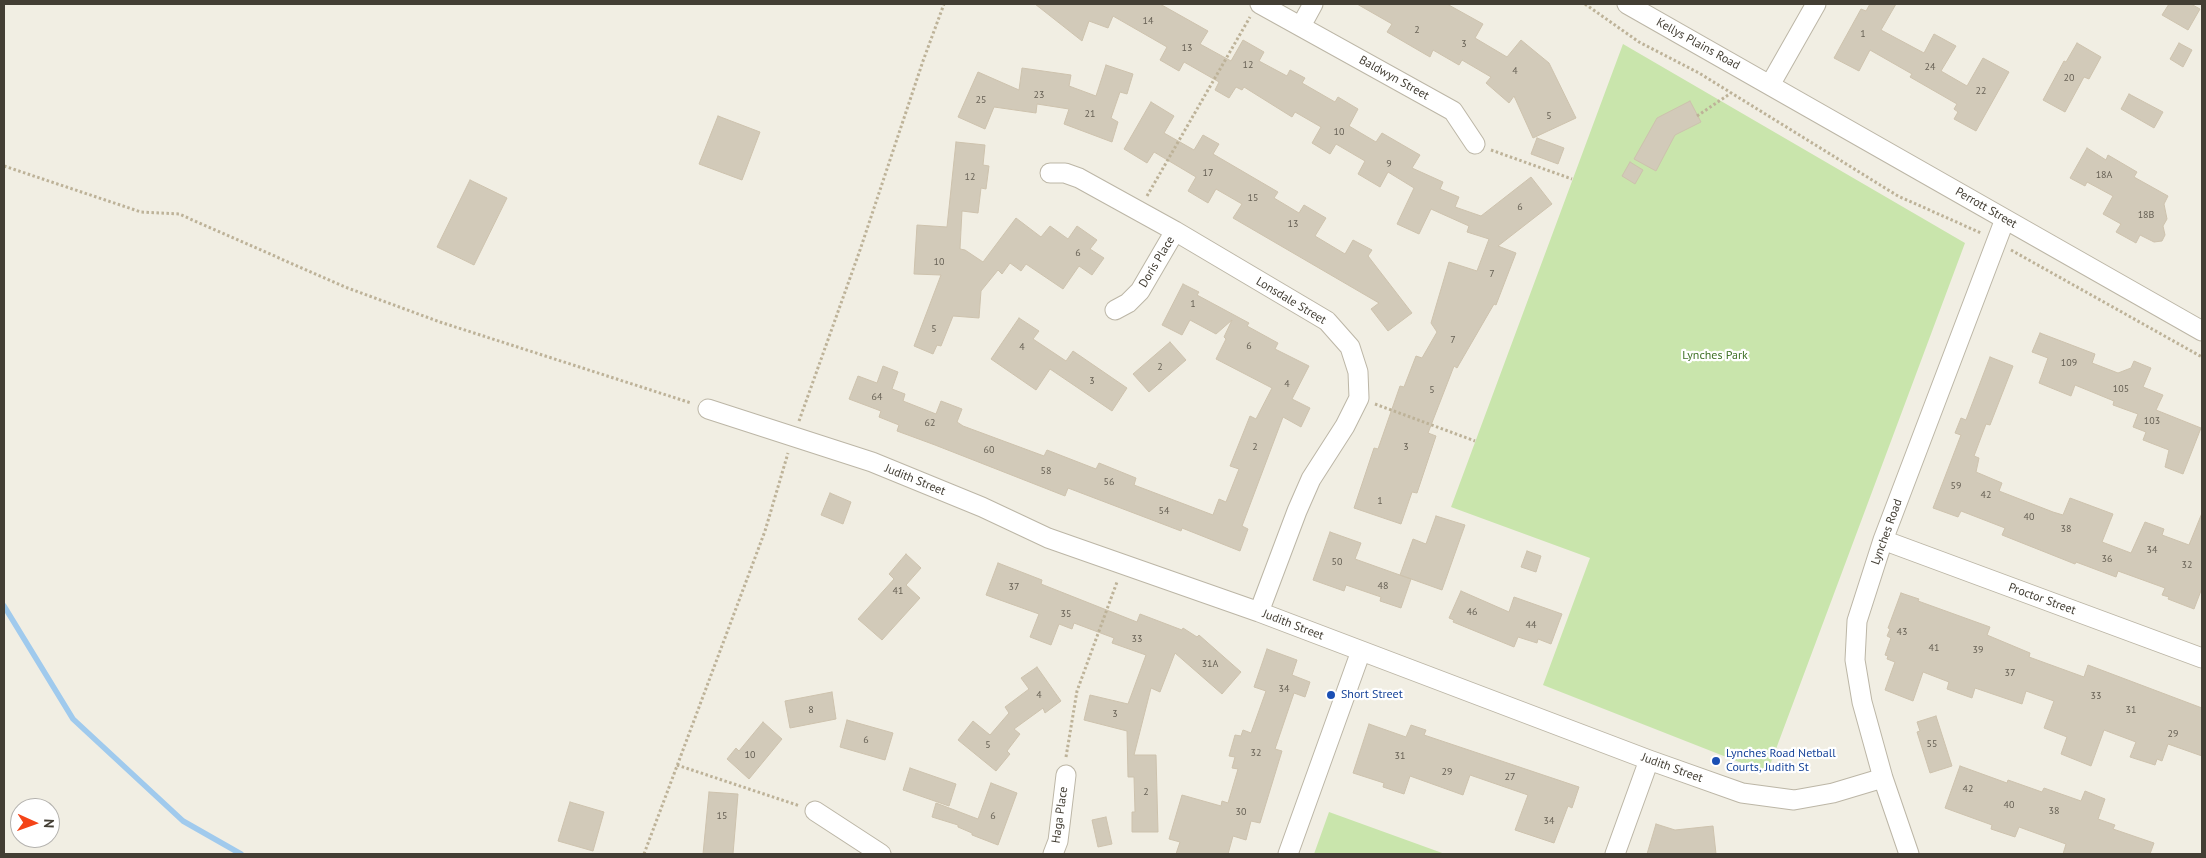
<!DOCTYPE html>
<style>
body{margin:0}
#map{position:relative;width:2206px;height:858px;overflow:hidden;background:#f1eee3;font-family:"PT Sans",sans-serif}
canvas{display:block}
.frame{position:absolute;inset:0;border:5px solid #433e34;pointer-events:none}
.north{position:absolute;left:10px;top:798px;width:50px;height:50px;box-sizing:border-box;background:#fff;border:1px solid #b4b2ae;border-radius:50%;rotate:92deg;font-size:14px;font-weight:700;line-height:20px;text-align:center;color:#433e34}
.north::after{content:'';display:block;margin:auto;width:18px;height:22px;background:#f44418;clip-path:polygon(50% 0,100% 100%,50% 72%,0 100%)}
</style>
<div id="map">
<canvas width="2206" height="858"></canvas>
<div class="frame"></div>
<div class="north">N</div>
</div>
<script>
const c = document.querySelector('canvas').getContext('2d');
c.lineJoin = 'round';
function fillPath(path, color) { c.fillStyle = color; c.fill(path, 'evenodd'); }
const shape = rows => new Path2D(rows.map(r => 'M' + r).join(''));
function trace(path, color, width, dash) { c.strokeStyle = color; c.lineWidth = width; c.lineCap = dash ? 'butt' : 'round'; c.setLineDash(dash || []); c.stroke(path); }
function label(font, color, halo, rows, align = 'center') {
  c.font = font + ' "PT Sans",sans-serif'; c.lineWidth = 4.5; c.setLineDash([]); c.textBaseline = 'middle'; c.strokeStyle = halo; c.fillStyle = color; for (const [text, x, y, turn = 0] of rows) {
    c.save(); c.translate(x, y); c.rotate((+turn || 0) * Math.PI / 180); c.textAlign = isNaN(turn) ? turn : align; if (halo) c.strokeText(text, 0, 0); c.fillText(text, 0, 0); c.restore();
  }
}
fillPath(shape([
 [1623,44,1965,243,1767,773,1543,685,1590,558,1451,507],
 [1329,812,1445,854,1314,854]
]), '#c9e5ac');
trace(shape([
 [4,606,73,719,183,821,241,854]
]), '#a0caed', 5.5);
const building = shape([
 [1035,4,1160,4,1208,31,1200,44,1231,61,1243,40,1264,52,1259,61,1287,76,1290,70,1305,78,1302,83,1335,102,1338,97,1358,109,1349,126,1376,142,1382,133,1420,155,1412,168,1443,182,1440,189,1459,197,1455,207,1481,216,1531,177,1552,204,1498,246,1516,253,1496,305,1494,304,1457,368,1454,366,1428,433,1436,436,1417,493,1412,492,1401,524,1354,508,1374,448,1378,449,1400,386,1404,387,1416,356,1422,358,1437,332,1431,323,1449,262,1477,271,1489,239,1467,232,1469,226,1431,209,1419,234,1397,224,1414,188,1388,172,1380,187,1358,174,1365,161,1336,144,1330,154,1312,143,1321,127,1295,112,1292,117,1244,87,1242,90,1236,87,1229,98,1215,90,1219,82,1184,62,1179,71,1160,60,1167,47,1113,16,1108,28,1089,21,1082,41,1035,4],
 [1357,4,1447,4,1483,24,1475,38,1507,57,1521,40,1549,63,1576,118,1533,138,1514,96,1509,103,1486,83,1491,77,1462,60,1459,65,1433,50,1430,57,1387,32,1392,24,1357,4],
 [1870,4,1896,4,1881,30,1924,53,1934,34,1956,46,1941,71,1967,86,1983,58,2009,72,1976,131,1954,119,1958,112,1954,109,1957,104,1910,77,1912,74,1870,50,1859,71,1834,58,1861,9,1866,11,1870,4],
 [2169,4,2191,4,2200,9,2188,30,2162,15,2169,4],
 [2077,43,2101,57,2089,79,2084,77,2065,112,2043,100,2064,61,2066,62,2077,43],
 [2179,43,2192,50,2183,67,2170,59,2179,43],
 [1106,65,1133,74,1127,94,1120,92,1111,118,1118,122,1112,142,1064,124,1069,109,1037,104,1036,113,994,107,985,129,958,117,978,72,1019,90,1022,68,1071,75,1069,86,1096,96,1106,65],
 [2129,94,2163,112,2154,128,2121,109,2129,94],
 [1690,101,1701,122,1675,135,1656,171,1634,159,1657,118,1690,101],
 [1151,102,1174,116,1164,133,1194,150,1203,135,1219,144,1213,154,1278,192,1274,198,1299,213,1304,205,1326,218,1315,236,1345,254,1353,240,1372,250,1368,256,1412,313,1388,331,1371,309,1379,303,1233,218,1242,204,1216,189,1208,203,1188,191,1196,177,1154,152,1147,163,1124,149,1151,102],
 [718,116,760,132,742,180,699,164,718,116],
 [1537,138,1564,148,1558,164,1531,154,1537,138],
 [956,142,985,145,983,165,989,166,986,189,981,188,978,213,962,211,960,249,965,250,983,262,1016,218,1041,237,1050,226,1068,239,1077,226,1097,240,1090,249,1104,258,1092,275,1079,266,1063,289,1026,264,1021,271,1010,263,1002,274,998,270,981,291,979,318,953,316,941,346,937,345,933,354,914,346,941,275,914,274,917,225,947,227,956,142],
 [2087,148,2106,160,2108,155,2137,172,2134,177,2168,196,2164,204,2167,219,2163,226,2165,235,2162,241,2154,242,2140,235,2136,243,2116,232,2121,224,2103,214,2113,196,2087,182,2085,186,2070,178,2087,148],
 [1630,162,1643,170,1635,184,1622,176,1630,162],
 [470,180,507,198,474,265,437,247,470,180],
 [1183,284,1199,292,1197,295,1249,323,1247,326,1278,343,1275,349,1309,366,1292,399,1310,408,1301,427,1283,417,1242,526,1248,529,1240,551,1182,528,1181,531,1068,488,1065,496,935,445,897,431,899,425,879,417,881,411,849,399,858,376,877,383,883,366,898,372,892,389,905,394,903,401,936,414,941,401,962,409,957,422,963,426,1044,456,1047,450,1096,469,1099,463,1136,478,1134,485,1213,515,1219,499,1226,502,1239,469,1230,466,1250,416,1256,419,1272,388,1216,359,1226,339,1224,337,1232,320,1216,334,1190,320,1182,335,1162,325,1183,284],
 [1019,318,1039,331,1033,339,1066,361,1073,351,1127,388,1112,411,1050,369,1036,390,991,359,1019,318],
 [2040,333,2095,354,2092,363,2118,373,2131,368,2134,361,2151,368,2143,387,2163,395,2156,410,2201,428,2183,474,2165,467,2169,450,2143,440,2146,432,2133,427,2138,414,2113,405,2114,401,2075,385,2071,396,2039,383,2048,358,2032,352,2040,333],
 [1170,342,1186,360,1149,392,1133,374,1170,342],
 [1990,357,2013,366,1990,425,1986,424,1974,456,1979,458,1976,472,2002,483,1999,491,2053,512,2063,515,2070,498,2113,514,2102,542,2131,553,2145,522,2164,529,2162,535,2189,545,2202,513,2202,588,2194,609,2168,599,2169,597,2162,595,2165,588,2118,571,2116,577,2076,562,2075,564,2002,535,2005,528,1961,511,1958,517,1933,508,1961,435,1955,433,1961,418,1966,420,1990,357],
 [830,493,851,502,843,524,821,515,830,493],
 [1436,516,1465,525,1442,590,1400,575,1413,539,1426,544,1436,516],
 [1330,532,1361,543,1355,559,1411,579,1401,608,1380,601,1381,597,1346,585,1344,591,1313,580,1330,532],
 [1527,551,1541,556,1536,572,1521,567,1527,551],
 [906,554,921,568,906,585,920,598,882,640,858,619,894,579,889,574,906,554],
 [998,563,1042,580,1041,584,1137,622,1140,614,1182,630,1183,628,1197,637,1199,635,1241,672,1222,694,1175,653,1160,692,1151,688,1134,755,1156,755,1158,832,1132,832,1132,812,1135,812,1134,777,1128,777,1127,731,1084,720,1090,695,1128,704,1146,655,1112,643,1114,638,1074,623,1072,629,1059,624,1051,645,1030,637,1039,614,986,595,998,563],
 [1461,591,1509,612,1514,597,1562,614,1551,644,1538,639,1537,643,1518,637,1514,647,1453,622,1454,620,1449,618,1461,591],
 [1901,593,1919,599,1918,601,1990,627,1987,635,2030,653,2029,657,2084,677,2088,665,2202,708,2202,756,2168,744,2162,761,2157,759,2155,765,2130,757,2136,742,2104,730,2091,766,2061,754,2067,737,2044,728,2054,701,2026,691,2022,704,1975,688,1972,698,1947,689,1949,682,1923,672,1913,701,1885,690,1895,662,1887,659,1888,656,1885,655,1891,638,1887,636,1890,629,1888,628,1901,593],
 [1267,649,1297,660,1292,675,1310,682,1305,697,1294,693,1275,749,1282,751,1260,823,1251,821,1246,840,1233,836,1228,854,1176,854,1180,842,1169,839,1182,795,1221,806,1222,801,1228,803,1238,769,1232,768,1235,757,1229,756,1235,735,1241,736,1243,730,1251,733,1266,691,1254,687,1267,649],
 [1037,667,1061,701,1045,713,1043,708,1014,729,1020,734,1007,751,1010,754,996,771,958,740,973,721,990,735,1009,713,1005,707,1029,689,1021,678,1037,667],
 [832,692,836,719,790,728,785,701,832,692],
 [1936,716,1952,766,1930,773,1917,732,1920,731,1917,722,1936,716],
 [847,720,893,733,885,760,840,747,847,720],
 [763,722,782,739,749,779,727,759,736,748,739,751,763,722],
 [1369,724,1406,737,1411,725,1426,730,1424,735,1579,787,1572,808,1568,806,1554,843,1515,830,1528,795,1470,775,1463,795,1410,776,1404,794,1383,787,1384,783,1353,773,1369,724],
 [1960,766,2007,783,2008,780,2042,792,2044,788,2081,801,2085,791,2105,799,2098,819,2115,825,2113,829,2154,843,2150,854,2063,854,2066,844,2019,827,2015,837,1991,829,1992,825,1945,808,1960,766],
 [910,768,956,784,949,806,903,790,910,768],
 [991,783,1017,793,998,845,972,835,972,833,958,827,958,825,932,817,936,803,978,819,991,783],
 [709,792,738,794,733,854,703,854,709,792],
 [570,802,604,812,593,851,558,841,570,802],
 [1106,817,1112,844,1098,847,1092,820,1106,817],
 [1656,824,1675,830,1713,826,1716,854,1647,854,1656,824]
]);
fillPath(building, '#d2cab9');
trace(building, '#cdc2ad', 1);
const minor = shape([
 [1260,4,1453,111,1475,144],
 [1627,4,2202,331],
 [1301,26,1313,4],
 [1770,85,1816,4],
 [1050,173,1065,173,1079,178,1175,231,1327,321,1350,347,1358,372,1359,398,1345,426,1311,479,1297,511,1259,612],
 [1115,310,1128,303,1140,291,1175,231],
 [708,409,872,462,982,507,1048,538,1259,612,1649,760,1742,793,1794,800,1833,793,1883,778],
 [1883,540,2202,658],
 [815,811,881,854],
 [1053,854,1058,841,1066,775],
 [1288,854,1361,651],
 [1615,854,1649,760],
 [1909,854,1883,778,1862,702,1855,660,1857,621,1883,540,2005,219]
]);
trace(minor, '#bcb6a6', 21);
trace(shape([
 [1585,4,1639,42,1699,73,1898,196,1981,233],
 [1697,116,1731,93],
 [1491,150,1572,179],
 [4,166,141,212,179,214,345,287,440,322,691,403],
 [1147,196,1250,17],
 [2011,250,2202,357],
 [1375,404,1475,441],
 [799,421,860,250,923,61,944,4],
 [1066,757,1077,691,1117,582],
 [677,765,800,806],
 [644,854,765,531,788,453]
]), '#bdb298', 3, [2.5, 2.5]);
trace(minor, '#fff', 19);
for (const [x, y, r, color] of [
 [1331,695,5,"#1a4fb4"],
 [1716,761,5,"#1a4fb4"]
]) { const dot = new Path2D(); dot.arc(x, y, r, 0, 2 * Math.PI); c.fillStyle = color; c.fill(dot); trace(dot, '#fff', 2); }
label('10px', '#676155', null, [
 ["14",1148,21],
 ["2",1417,30],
 ["1",1863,34],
 ["3",1464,44],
 ["13",1187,48],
 ["12",1248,65],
 ["24",1930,67],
 ["4",1515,71],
 ["20",2069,78],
 ["22",1981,91],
 ["23",1039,95],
 ["25",981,100],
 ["21",1090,114],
 ["5",1549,116],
 ["10",1339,132],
 ["9",1389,164],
 ["17",1208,173],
 ["18A",2104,175],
 ["12",970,177],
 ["15",1253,198],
 ["6",1520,207],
 ["18B",2146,215],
 ["13",1293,224],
 ["6",1078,253],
 ["10",939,262],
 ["7",1492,274],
 ["1",1193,304],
 ["5",934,329],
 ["7",1453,340],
 ["6",1249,346],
 ["4",1022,347],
 ["109",2069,363],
 ["2",1160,367],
 ["3",1092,381],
 ["4",1287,384],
 ["105",2121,389],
 ["5",1432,390],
 ["64",877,397],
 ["103",2152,421],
 ["62",930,423],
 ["2",1255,447],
 ["3",1406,447],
 ["60",989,450],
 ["58",1046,471],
 ["56",1109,482],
 ["59",1956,486],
 ["42",1986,495],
 ["1",1380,501],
 ["54",1164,511],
 ["40",2029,517],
 ["38",2066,529],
 ["34",2152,550],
 ["36",2107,559],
 ["50",1337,562],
 ["32",2187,565],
 ["48",1383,586],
 ["37",1014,587],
 ["41",898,591],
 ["46",1472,612],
 ["35",1066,614],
 ["44",1531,625],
 ["43",1902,632],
 ["33",1137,639],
 ["41",1934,648],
 ["39",1978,650],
 ["31A",1210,664],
 ["37",2010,673],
 ["34",1284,689],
 ["4",1039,695],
 ["33",2096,696],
 ["8",811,710],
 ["31",2131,710],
 ["3",1115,714],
 ["29",2173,734],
 ["6",866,740],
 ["55",1932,744],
 ["5",988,745],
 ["32",1256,753],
 ["10",750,755],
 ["31",1400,756],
 ["29",1447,772],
 ["27",1510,777],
 ["42",1968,789],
 ["2",1146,792],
 ["40",2009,805],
 ["38",2054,811],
 ["30",1241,812],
 ["15",722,816],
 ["6",993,816],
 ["34",1549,821]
]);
label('12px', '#433e34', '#fff', [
 ["Kellys Plains Road",1698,44,29],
 ["Baldwyn Street",1394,78,29],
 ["Perrott Street",1986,208,30],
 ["Doris Place",1157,262,-59],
 ["Lonsdale Street",1291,301,31],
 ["Judith Street",915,480,22],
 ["Lynches Road",1887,532,-70],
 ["Proctor Street",2042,599,20],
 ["Judith Street",1293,625,21],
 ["Judith Street",1672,768,20],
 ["Haga Place",1060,815,-82]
]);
label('12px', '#417229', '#fff', [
 ["Lynches Park",1715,356]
]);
label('12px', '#164399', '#fff', [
 ["Short Street",1341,695],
 ["Lynches Road Netball",1726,754],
 ["Courts, Judith St",1726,768]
], 'left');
</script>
